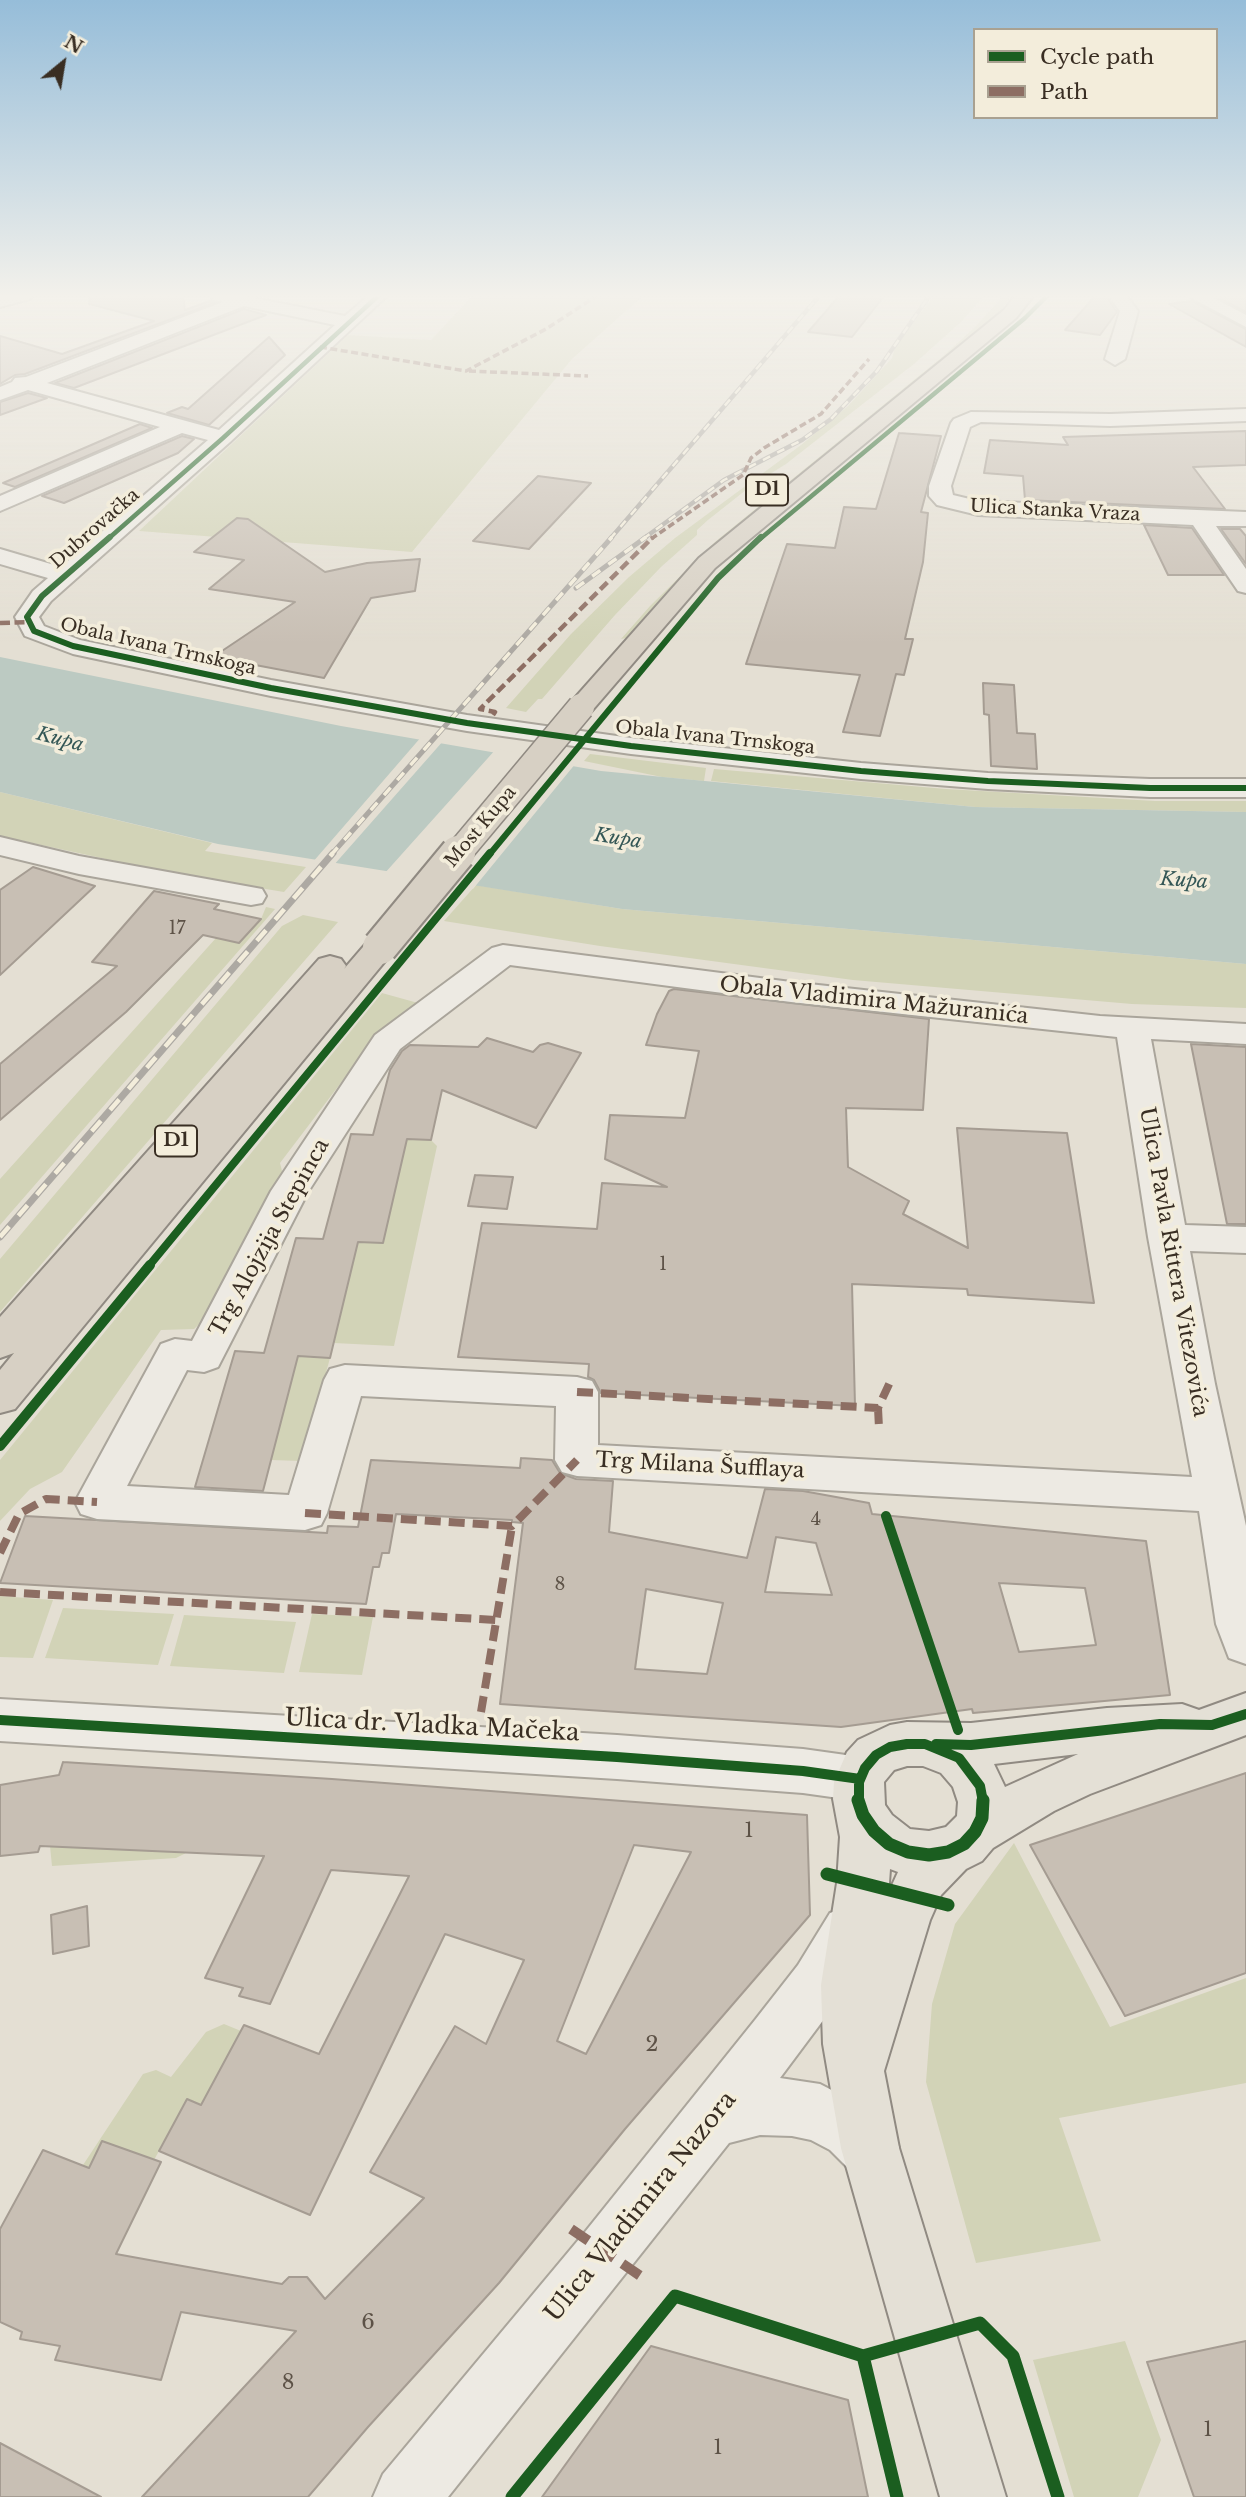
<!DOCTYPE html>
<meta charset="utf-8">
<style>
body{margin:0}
#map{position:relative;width:1246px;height:2497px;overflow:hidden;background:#e4dfd3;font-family:"Libre Baskerville",serif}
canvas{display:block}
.legend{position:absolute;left:973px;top:28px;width:245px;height:91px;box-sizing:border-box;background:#f3eddb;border:2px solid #a9a191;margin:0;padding:9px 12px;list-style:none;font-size:21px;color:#392e23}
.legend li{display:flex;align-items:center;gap:14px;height:35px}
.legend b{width:35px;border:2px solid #a9a191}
.north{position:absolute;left:28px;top:28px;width:70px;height:70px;-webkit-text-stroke:5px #f3eddb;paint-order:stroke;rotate:30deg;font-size:19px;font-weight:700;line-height:28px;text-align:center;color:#392e23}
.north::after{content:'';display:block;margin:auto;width:24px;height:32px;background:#392e23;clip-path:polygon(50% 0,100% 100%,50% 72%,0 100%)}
</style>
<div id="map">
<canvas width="1246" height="2497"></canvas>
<ul class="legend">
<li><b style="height:9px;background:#1b5e20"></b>Cycle path</li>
<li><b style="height:9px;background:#8d6e63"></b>Path</li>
</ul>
<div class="north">N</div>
</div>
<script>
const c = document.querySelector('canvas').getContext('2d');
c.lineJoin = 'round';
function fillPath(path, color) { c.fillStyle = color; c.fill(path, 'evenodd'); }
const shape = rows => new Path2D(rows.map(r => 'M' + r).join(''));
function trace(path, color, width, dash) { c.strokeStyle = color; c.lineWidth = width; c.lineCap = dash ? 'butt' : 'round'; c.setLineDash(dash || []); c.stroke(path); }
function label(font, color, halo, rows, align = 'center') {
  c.font = font + ' "Libre Baskerville",serif'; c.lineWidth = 7; c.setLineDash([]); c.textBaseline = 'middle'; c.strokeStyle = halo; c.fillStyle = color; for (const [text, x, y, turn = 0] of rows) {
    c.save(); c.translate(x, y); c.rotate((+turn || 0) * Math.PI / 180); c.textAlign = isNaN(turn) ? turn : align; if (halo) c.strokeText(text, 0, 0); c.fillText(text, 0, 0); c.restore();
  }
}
fillPath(shape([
 [473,295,644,295,572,359,412,552,139,531,348,335,431,340],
 [934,295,985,295,961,322,914,364,786,464,751,486,708,520,697,530,697,535,661,567,615,615,542,699,538,699,526,712,506,708,571,634,629,577,675,538,801,445,848,406,892,358,895,347],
 [1004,295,1012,295,1000,312,744,520,690,569,626,638,621,639,650,606,716,541,942,357,975,327],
 [590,754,706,768,704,781,662,777,584,761],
 [714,769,946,789,1155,801,1246,801,1246,812,975,807,711,781],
 [0,792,212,843,205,851,306,867,284,892,175,874,0,836],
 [476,885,622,909,1246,964,1246,1008,1132,1004,853,980,600,946,444,921],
 [266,907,275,909,0,1225,0,1179,216,938,239,943,261,919],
 [303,915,338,922,0,1312,0,1259,282,926],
 [382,993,418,1003,378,1034,280,1163,285,1183,209,1315,194,1329,161,1330,62,1472,30,1489,0,1521,0,1460],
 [407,1139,431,1140,437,1146,394,1346,334,1343,358,1243,383,1243],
 [298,1356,330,1358,302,1461,271,1460],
 [0,1596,53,1600,33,1658,0,1657],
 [63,1608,174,1614,158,1665,45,1658],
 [312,1614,373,1617,362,1675,299,1672],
 [184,1615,296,1622,284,1673,170,1666],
 [1014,1843,1110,2027,1246,1978,1246,2083,1059,2118,1101,2241,976,2263,926,2082,932,2004,955,1924],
 [50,1846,186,1853,176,1858,52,1866],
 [224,2024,241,2031,201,2105,187,2100,154,2160,103,2141,89,2167,83,2165,143,2074,156,2070,171,2077,206,2032],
 [1125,2341,1161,2440,1138,2497,1074,2497,1033,2360]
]), '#d2d3b7');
fillPath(shape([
 [0,657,341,726,601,771,975,807,1246,812,1246,964,622,909,218,844,0,792]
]), '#bccac2');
fillPath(shape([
 [422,736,444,740,333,866,312,863],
 [496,749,576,763,473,889,384,874]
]), '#e4dfd3');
const building = shape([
 [90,295,183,295,185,310,210,301,214,303,25,374,15,375,0,384,0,336,62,354,154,321,89,304,90,295],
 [840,295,885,295,852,337,808,332,840,295],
 [1096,295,1105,295,1117,312,1100,335,1065,330,1096,295],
 [1246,295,1246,312,1219,298,1246,295],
 [1192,301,1246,329,1246,347,1169,304,1192,301],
 [244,309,266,315,74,388,55,383,244,309],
 [269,337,285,355,209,425,167,413,182,407,188,409,269,337],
 [28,393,47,398,0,415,0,402,28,393],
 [140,424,152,428,15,487,3,483,140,424],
 [1246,431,1246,465,1193,467,1225,509,1025,500,1023,476,984,473,990,440,1068,445,1063,437,1246,431],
 [899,433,941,436,921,512,928,513,923,562,905,639,913,639,904,675,896,674,880,736,843,732,860,675,746,664,787,544,835,548,844,507,876,509,899,433],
 [182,436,194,439,178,453,64,503,42,496,182,436],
 [538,476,591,483,529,549,473,541,538,476],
 [237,518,248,519,325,572,367,563,420,559,415,591,371,598,324,678,213,657,295,602,209,589,244,560,194,552,237,518],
 [1144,525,1192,528,1224,575,1168,575,1144,525],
 [1221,529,1240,529,1246,536,1246,564,1221,529],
 [983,683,1014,685,1017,733,1035,734,1037,769,991,766,989,715,984,714,983,683],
 [33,867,95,886,0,975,0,890,33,867],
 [154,891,219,904,214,909,261,919,239,943,203,935,126,1012,0,1120,0,1064,117,966,92,962,154,891],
 [674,989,929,1019,923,1110,846,1108,848,1167,909,1201,903,1214,968,1248,957,1128,1067,1133,1094,1303,968,1295,967,1289,852,1284,855,1406,601,1393,594,1380,588,1377,589,1364,458,1357,482,1223,597,1229,602,1183,667,1187,605,1159,610,1115,685,1118,699,1051,646,1045,657,1014,669,991,674,989],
 [487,1038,533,1052,540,1045,548,1043,581,1053,536,1128,442,1090,431,1140,407,1139,383,1243,358,1242,330,1358,298,1356,263,1491,195,1487,235,1351,264,1353,296,1238,323,1239,351,1134,373,1135,390,1070,402,1051,410,1045,478,1047,487,1038],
 [1191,1044,1246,1047,1246,1224,1227,1224,1191,1044],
 [475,1175,513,1177,507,1209,468,1206,475,1175],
 [521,1458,552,1460,560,1473,576,1479,613,1481,609,1532,747,1558,765,1489,803,1491,869,1503,872,1514,1146,1541,1170,1695,973,1713,972,1709,841,1727,500,1704,523,1523,512,1522,512,1520,396,1514,389,1553,382,1553,379,1567,373,1567,366,1604,0,1583,25,1516,327,1533,328,1526,358,1527,371,1460,520,1468,521,1458],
 [776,1537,816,1543,832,1595,765,1592,776,1537],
 [999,1583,1085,1588,1096,1645,1019,1652,999,1583],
 [646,1589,723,1603,707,1674,635,1669,646,1589],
 [63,1762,332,1779,807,1815,810,1915,625,2129,499,2283,368,2427,308,2497,142,2497,296,2331,181,2312,161,2380,55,2360,60,2346,20,2339,22,2332,0,2322,0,2229,43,2150,89,2168,102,2141,161,2162,116,2254,282,2284,289,2277,307,2277,325,2299,424,2198,370,2172,455,2026,486,2044,524,1960,445,1934,310,2215,159,2151,187,2099,201,2105,244,2025,319,2054,409,1876,331,1870,270,2004,239,1996,243,1988,205,1978,264,1856,40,1846,38,1852,0,1856,0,1785,59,1775,63,1762],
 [634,1845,691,1852,586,2054,557,2041,634,1845],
 [1246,1773,1246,1973,1125,2016,1030,1845,1246,1773],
 [87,1906,89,1946,53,1954,51,1915,87,1906],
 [1246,2341,1246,2497,1194,2497,1147,2362,1246,2341],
 [651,2346,848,2400,868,2497,542,2497,651,2346],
 [0,2443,101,2497,0,2497,0,2443]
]);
fillPath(building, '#c8bfb4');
trace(building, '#a59c92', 2);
const minor = shape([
 [6,295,33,295,30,299,0,307,0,296,6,295],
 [211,295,239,295,345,316,369,295,388,295,230,442,51,601,39,617,44,626,80,640,271,680,467,715,631,738,861,763,988,773,1150,779,1246,779,1246,797,1150,797,988,789,861,779,631,754,467,731,271,696,73,654,25,636,15,617,33,591,48,578,0,564,0,549,61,567,208,440,182,433,0,511,0,496,160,427,28,390,0,400,0,387,12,382,15,378,26,377,223,302,213,300,211,295],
 [244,306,335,325,219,430,47,383,244,306],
 [1108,295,1126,295,1138,311,1125,359,1115,365,1105,359,1120,311,1108,295],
 [1186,295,1208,295,1246,315,1246,327,1186,295],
 [1246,409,1246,421,1110,426,981,422,970,427,951,486,953,495,978,501,1246,512,1246,526,1216,526,1246,569,1246,593,1238,591,1193,525,978,515,937,505,929,496,929,486,951,423,954,419,971,412,1110,414,1246,409],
 [0,837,79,856,251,887,262,889,266,896,262,903,251,905,79,874,0,855,0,837],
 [503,945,791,982,1100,1016,1246,1024,1246,1044,1151,1039,1185,1225,1246,1227,1246,1253,1190,1251,1215,1384,1246,1526,1246,1664,1229,1658,1216,1624,1199,1511,577,1476,562,1472,555,1460,556,1406,361,1396,327,1513,321,1525,305,1530,97,1519,81,1514,75,1502,161,1344,175,1339,192,1341,271,1191,375,1035,492,948,503,945],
 [510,965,791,1002,1117,1037,1148,1237,1192,1477,598,1445,598,1392,592,1381,577,1377,345,1365,330,1369,324,1380,289,1495,127,1486,187,1370,204,1372,218,1367,308,1192,400,1049,510,965],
 [0,1699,617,1735,803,1749,860,1757,878,1763,885,1779,878,1795,860,1801,803,1793,617,1779,0,1741,0,1699],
 [849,1906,868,1913,876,1931,836,2003,780,2078,820,2084,870,2110,891,2127,899,2148,891,2169,870,2177,849,2169,830,2150,811,2140,792,2136,760,2135,729,2143,448,2497,373,2497,383,2474,585,2232,755,2020,798,1965,830,1913,849,1906]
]);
const major = shape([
 [1246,1693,1246,1735,1090,1794,1054,1811,993,1848,982,1861,966,1869,941,1895,930,1920,884,2071,899,2148,1006,2497,940,2497,841,2148,823,2044,821,1985,837,1883,840,1837,833,1799,834,1782,847,1752,858,1740,890,1725,907,1722,971,1723,1107,1708,1182,1704,1199,1710,1246,1693],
 [1078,1754,1005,1787,994,1764,1078,1754],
 [907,1766,923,1766,941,1773,953,1787,958,1802,957,1816,946,1827,929,1831,910,1829,892,1815,885,1805,884,1782,894,1770,907,1766],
 [890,1869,898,1872,888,1894,889,1883,890,1869]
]);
const highway = shape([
 [1016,295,1034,295,1016,318,715,568,590,713,581,715,572,713,568,707,572,701,699,558,1004,310,1016,295],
 [380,937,391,940,396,947,391,954,15,1409,0,1413,0,1370,14,1353,0,1358,0,1317,319,959,330,956,341,959,346,966,344,969,369,940,380,937]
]);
trace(minor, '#aaa59b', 4);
trace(major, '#908a82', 4);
trace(highway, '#908a82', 4);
fillPath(minor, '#edeae3');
fillPath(major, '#e4e0d6');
fillPath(highway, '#d7d0c4');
const railFar2 = shape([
 [610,539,820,295],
 [643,539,724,480,802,440,831,419,877,371,930,295]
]);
const railFar1 = shape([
 [576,588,646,537],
 [331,855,612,537]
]);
const rail = shape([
 [0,1237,333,853]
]);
trace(railFar2, '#ada9a3', 4.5);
trace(railFar1, '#ada9a3', 5);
trace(rail, '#ada9a3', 7);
trace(railFar2, '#f3eddb', 2.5, [8]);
trace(railFar1, '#f3eddb', 3.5, [10]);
trace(rail, '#f3eddb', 4.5, [14]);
const highwayBridgeFar1 = shape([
 [457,855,581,707]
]);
const highwayBridge = shape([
 [380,947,458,853]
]);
trace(highwayBridgeFar1, '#908a82', 29, []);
trace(highwayBridge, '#908a82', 38, []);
trace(highwayBridgeFar1, '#d7d0c4', 26);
trace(highwayBridge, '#d7d0c4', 34);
trace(shape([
 [320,347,466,371,546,329,598,295],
 [469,371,588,376],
 [651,539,743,475,751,458,764,448,821,414,869,359]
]), '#8d6e63', 3.5, [7, 3.5]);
trace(shape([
 [0,623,29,622],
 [493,715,495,712,480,709,653,537]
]), '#8d6e63', 4.5, [10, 4.5]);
trace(shape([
 [577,1392,878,1408,891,1380],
 [878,1408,879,1428],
 [305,1513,512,1526,577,1460],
 [0,1553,19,1514,46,1499,97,1502],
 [0,1592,497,1620],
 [481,1712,512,1526]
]), '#8d6e63', 8, [16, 8]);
trace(shape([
 [571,2229,642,2277]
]), '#8d6e63', 10, [21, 10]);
trace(shape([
 [108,539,223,438,379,295],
 [760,539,1025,318,1048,295]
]), '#1b5e20', 4.5);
trace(shape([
 [110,537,42,596,27,617,34,631,73,646,271,688,467,723,631,746,861,771,988,781,1150,788,1246,788],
 [489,855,718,578,761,537]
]), '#1b5e20', 6);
trace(shape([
 [148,1267,490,853]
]), '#1b5e20', 8);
trace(shape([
 [0,1446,150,1265],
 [886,1516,958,1730],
 [0,1720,617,1757,803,1771,860,1779],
 [936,1744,971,1745,1160,1724,1212,1725,1246,1714],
 [859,1802,859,1782,865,1768,876,1755,890,1747,907,1744,925,1744,959,1758,980,1786,983,1802]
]), '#1b5e20', 10);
trace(shape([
 [858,1800,863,1815,874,1831,889,1844,908,1852,929,1855,948,1852,964,1844,975,1832,982,1818,983,1800],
 [827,1874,948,1905],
 [863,2356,897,2497],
 [512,2497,675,2296,863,2356,980,2323,1013,2356,1058,2497]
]), '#1b5e20', 13);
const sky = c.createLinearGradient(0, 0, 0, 644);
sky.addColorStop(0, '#96bdd9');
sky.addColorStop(0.46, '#f3f1eb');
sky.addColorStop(1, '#f3f1eb00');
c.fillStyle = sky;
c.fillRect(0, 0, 1246, 644);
label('18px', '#392e23', '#f3eddb', [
 ["Ulica Stanka Vraza",1055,511,3],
 ["Dubrovačka",95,529,-41],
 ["Obala Ivana Trnskoga",158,647,13],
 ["Obala Ivana Trnskoga",715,738,6],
 ["Most Kupa",481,827,-50]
]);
label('18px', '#5d5247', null, [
 ["17",177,929],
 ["1",663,1265],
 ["4",816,1520],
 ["8",560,1585]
]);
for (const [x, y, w] of [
 [767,490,42],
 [176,1141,42]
]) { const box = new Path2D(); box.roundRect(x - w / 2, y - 15.5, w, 31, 5); c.fillStyle = '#f3eddb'; c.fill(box); trace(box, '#392e23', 2); }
label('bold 19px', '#392e23', null, [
 ["D1",767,490],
 ["D1",176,1141]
]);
label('italic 19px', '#345756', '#f3eddb', [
 ["Kupa",60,740,15],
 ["Kupa",618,839,9],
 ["Kupa",1184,881,4]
]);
label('21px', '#392e23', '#f3eddb', [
 ["Obala Vladimira Mažuranića",874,1001,6],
 ["Trg Alojzija Stepinca",270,1238,-61],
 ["Ulica Pavla Rittera Vitezovića",1173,1262,80],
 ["Trg Milana Šufflaya",700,1466,3]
]);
label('21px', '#5d5247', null, [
 ["1",749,1831],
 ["2",652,2045],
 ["6",368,2323],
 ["8",288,2383],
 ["1",1208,2430],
 ["1",718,2448]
]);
label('24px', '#392e23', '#f3eddb', [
 ["Ulica dr. Vladka Mačeka",432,1726,3],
 ["Ulica Vladimira Nazora",641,2207,-51]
]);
</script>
